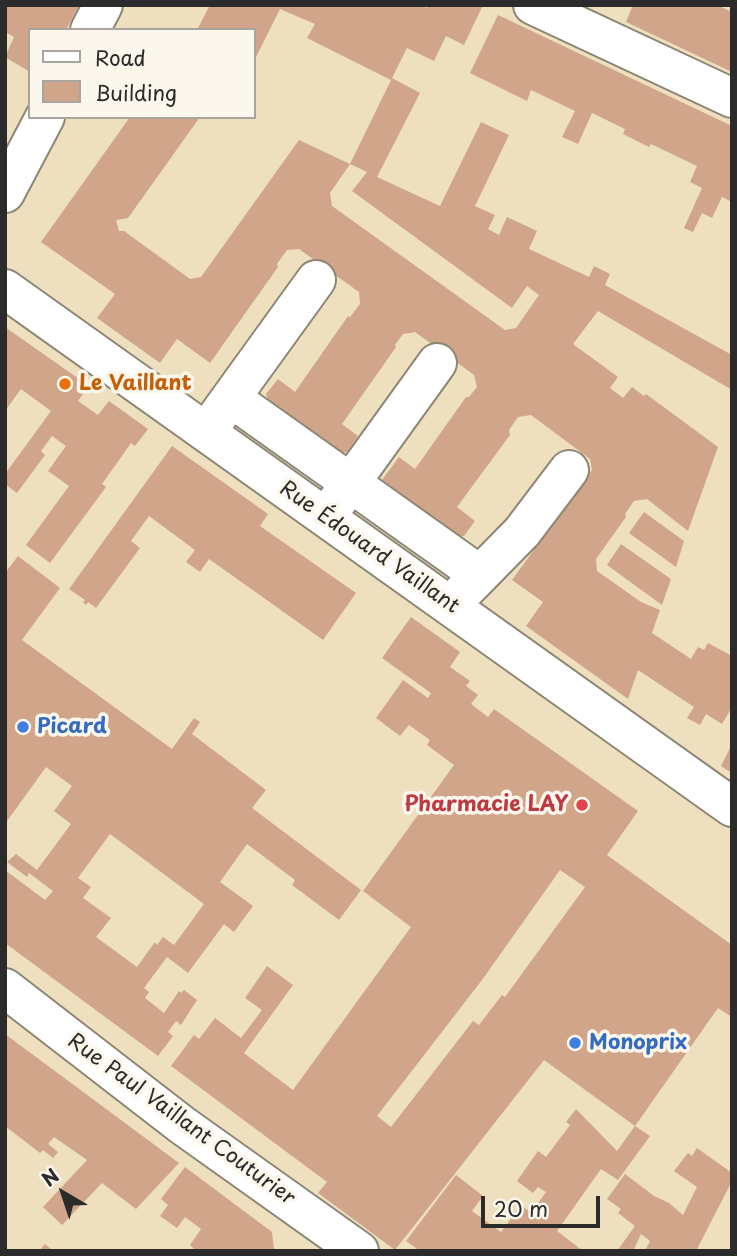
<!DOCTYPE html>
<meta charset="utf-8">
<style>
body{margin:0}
#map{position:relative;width:737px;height:1256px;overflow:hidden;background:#eee0bf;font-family:"Playpen Sans",sans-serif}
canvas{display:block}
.frame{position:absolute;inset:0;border:7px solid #2b2b2b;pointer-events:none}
.legend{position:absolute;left:28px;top:28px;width:228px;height:91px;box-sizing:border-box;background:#fbf7ec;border:2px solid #a8a59f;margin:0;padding:9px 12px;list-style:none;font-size:21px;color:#2b2b2b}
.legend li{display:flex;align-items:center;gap:14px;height:35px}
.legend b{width:35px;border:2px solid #a8a59f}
.north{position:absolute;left:28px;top:1158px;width:70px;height:70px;-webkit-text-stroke:5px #fbf7ec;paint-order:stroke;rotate:321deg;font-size:19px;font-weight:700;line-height:28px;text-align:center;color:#2b2b2b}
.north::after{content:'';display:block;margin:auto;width:24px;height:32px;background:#2b2b2b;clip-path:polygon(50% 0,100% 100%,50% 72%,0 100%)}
.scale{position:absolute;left:481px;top:1196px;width:119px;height:32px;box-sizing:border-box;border:4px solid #2b2b2b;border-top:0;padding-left:9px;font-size:21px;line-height:24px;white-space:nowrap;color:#2b2b2b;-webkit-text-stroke:5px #fbf7ec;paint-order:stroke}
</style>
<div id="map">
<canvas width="737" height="1256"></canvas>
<div class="frame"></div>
<ul class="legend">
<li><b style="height:9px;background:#fff"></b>Road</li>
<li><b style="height:19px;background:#d0a589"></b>Building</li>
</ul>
<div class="north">N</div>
<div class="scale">20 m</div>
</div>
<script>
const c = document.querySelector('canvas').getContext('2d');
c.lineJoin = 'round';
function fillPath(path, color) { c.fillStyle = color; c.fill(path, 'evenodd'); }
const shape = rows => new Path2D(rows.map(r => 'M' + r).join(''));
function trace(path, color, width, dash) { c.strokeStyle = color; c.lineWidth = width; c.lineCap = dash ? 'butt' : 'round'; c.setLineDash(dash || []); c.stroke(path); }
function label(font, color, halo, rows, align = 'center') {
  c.font = font + ' "Playpen Sans",sans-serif'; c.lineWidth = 7; c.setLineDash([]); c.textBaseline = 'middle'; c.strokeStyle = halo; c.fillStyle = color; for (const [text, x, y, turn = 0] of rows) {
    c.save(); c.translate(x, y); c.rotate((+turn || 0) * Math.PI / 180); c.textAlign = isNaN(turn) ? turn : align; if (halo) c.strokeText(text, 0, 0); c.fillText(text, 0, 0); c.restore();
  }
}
fillPath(shape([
 [5,5,79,5,66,30,30,30,30,72,5,57,14,37,5,32],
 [210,5,421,5,427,8,428,5,478,5,482,7,464,45,446,36,434,61,407,48,392,78,420,93,377,177,440,206,481,122,509,135,475,206,495,215,488,229,499,235,507,217,537,231,529,249,589,277,594,266,610,274,605,285,732,355,732,390,598,311,573,344,618,377,610,388,623,398,632,387,644,396,646,394,718,447,688,531,647,499,634,501,625,514,626,517,596,559,597,571,641,602,660,610,652,633,691,659,698,647,704,650,708,643,732,656,732,707,722,724,706,714,700,725,687,718,694,707,638,670,628,699,526,626,543,602,512,580,592,470,590,459,531,415,518,417,509,430,510,435,457,507,475,521,464,536,457,537,379,484,399,457,415,469,466,397,469,397,477,387,474,375,415,332,403,334,395,345,396,347,342,424,358,436,347,452,340,453,268,400,266,394,278,379,295,392,348,316,350,317,360,304,359,292,299,249,287,250,277,264,278,267,210,363,177,339,160,363,97,318,115,294,41,242,130,117,200,117,128,218,116,220,119,231,124,231,190,279,201,277,299,140,350,164,330,193,332,206,505,330,516,328,539,295,527,286,512,308,352,191,367,172,350,164,392,78,391,80,307,38,315,24,280,9,254,61,254,30,197,30],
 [633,5,717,5,732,12,732,72,626,22],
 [498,15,732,126,732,202,722,197,712,218,702,213,693,232,684,228,702,188,690,182,697,166,651,144,649,147,623,134,625,129,592,113,578,144,562,137,575,111,531,90,527,101,470,73],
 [5,327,89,386,78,401,98,415,109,401,148,429,135,446,131,443,102,484,106,487,50,563,26,545,69,486,48,471,66,446,52,436,41,451,45,455,17,493,5,484,5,474,51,411,21,389,5,411],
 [172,446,268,514,260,526,356,593,323,640,209,559,200,572,186,562,195,550,149,516,131,541,140,548,96,608,88,602,86,605,83,602,85,600,69,589],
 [644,512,684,541,676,567,629,533],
 [621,544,671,579,662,605,607,565],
 [18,556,60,588,22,640,172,749,194,718,200,722,192,734,266,790,252,808,361,890,339,920,292,885,295,880,247,844,220,882,253,906,234,932,224,924,188,973,167,957,144,988,149,992,145,998,164,1013,179,991,181,993,184,990,197,1000,181,1025,176,1021,168,1032,173,1036,158,1056,5,943,5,870,45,900,53,891,29,873,27,877,7,862,16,854,37,870,71,824,54,811,72,786,46,767,5,824,5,573],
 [110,834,204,904,174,945,163,937,157,945,155,942,137,967,96,937,111,918,83,898,91,887,78,878],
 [411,617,460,652,450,667,470,681,466,686,478,695,471,704,488,717,494,709,638,811,607,855,732,945,732,1017,718,1008,635,1126,544,1060,395,1250,318,1193,327,1182,171,1066,194,1035,199,1039,215,1018,241,1038,262,1010,245,998,267,966,293,985,244,1053,293,1090,411,927,363,891,454,765,427,745,430,740,409,725,400,736,376,718,403,680,428,698,431,693,382,658],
 [560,870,585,887,505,997,502,995,479,1025,473,1021,391,1127,377,1116,482,980],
 [732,744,732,773,721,766],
 [5,1034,179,1163,136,1209,102,1183,62,1225,43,1207,87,1160,54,1137,48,1144,58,1152,53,1158,43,1150,40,1153,5,1126],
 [576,1109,617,1151,635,1126,650,1136,618,1180,601,1169,557,1231,583,1251,420,1251,406,1241,456,1175,483,1196,472,1211,501,1232,521,1205,531,1213,546,1192,538,1187,533,1193,517,1181,538,1151,546,1157,570,1125,566,1122],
 [697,1148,732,1173,732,1181,696,1251,645,1251,650,1241,641,1234,633,1251,617,1251,635,1226,618,1213,621,1209,607,1199,625,1174,654,1196,669,1203,683,1215,697,1187,674,1171,688,1153,692,1156],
 [185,1167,272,1232,274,1249,273,1251,196,1251,190,1245,201,1229,185,1217,177,1228,160,1216,168,1205,161,1199],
 [45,1244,53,1251,39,1251]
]), '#d0a589');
const minor = shape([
 [533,5,732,98],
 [90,30,103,5],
 [5,193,45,117],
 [5,289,732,807],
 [231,398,480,575],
 [217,417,316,280],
 [336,503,437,363],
 [463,592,522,532,569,470],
 [5,988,182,1125,359,1251]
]);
trace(minor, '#8c8675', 42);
trace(minor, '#fff', 38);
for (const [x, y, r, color] of [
 [65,384,7,"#e8710a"],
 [23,727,7,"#3f7fe0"],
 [582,805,7,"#e0444e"],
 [575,1043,7,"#3f7fe0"]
]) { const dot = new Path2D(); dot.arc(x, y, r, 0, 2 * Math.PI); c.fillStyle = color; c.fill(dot); trace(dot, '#fbf7ec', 2.5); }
label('bold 21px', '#c56008', '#fbf7ec', [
 ["Le Vaillant",79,384]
], 'left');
label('21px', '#2b2b2b', '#fbf7ec', [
 ["Rue Édouard Vaillant",369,548,35],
 ["Rue Paul Vaillant Couturier",181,1120,36]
]);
label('bold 21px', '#366cbe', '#fbf7ec', [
 ["Picard",37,727],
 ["Monoprix",589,1043]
], 'left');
label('bold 21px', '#be3a42', '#fbf7ec', [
 ["Pharmacie LAY",568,805]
], 'right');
</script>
